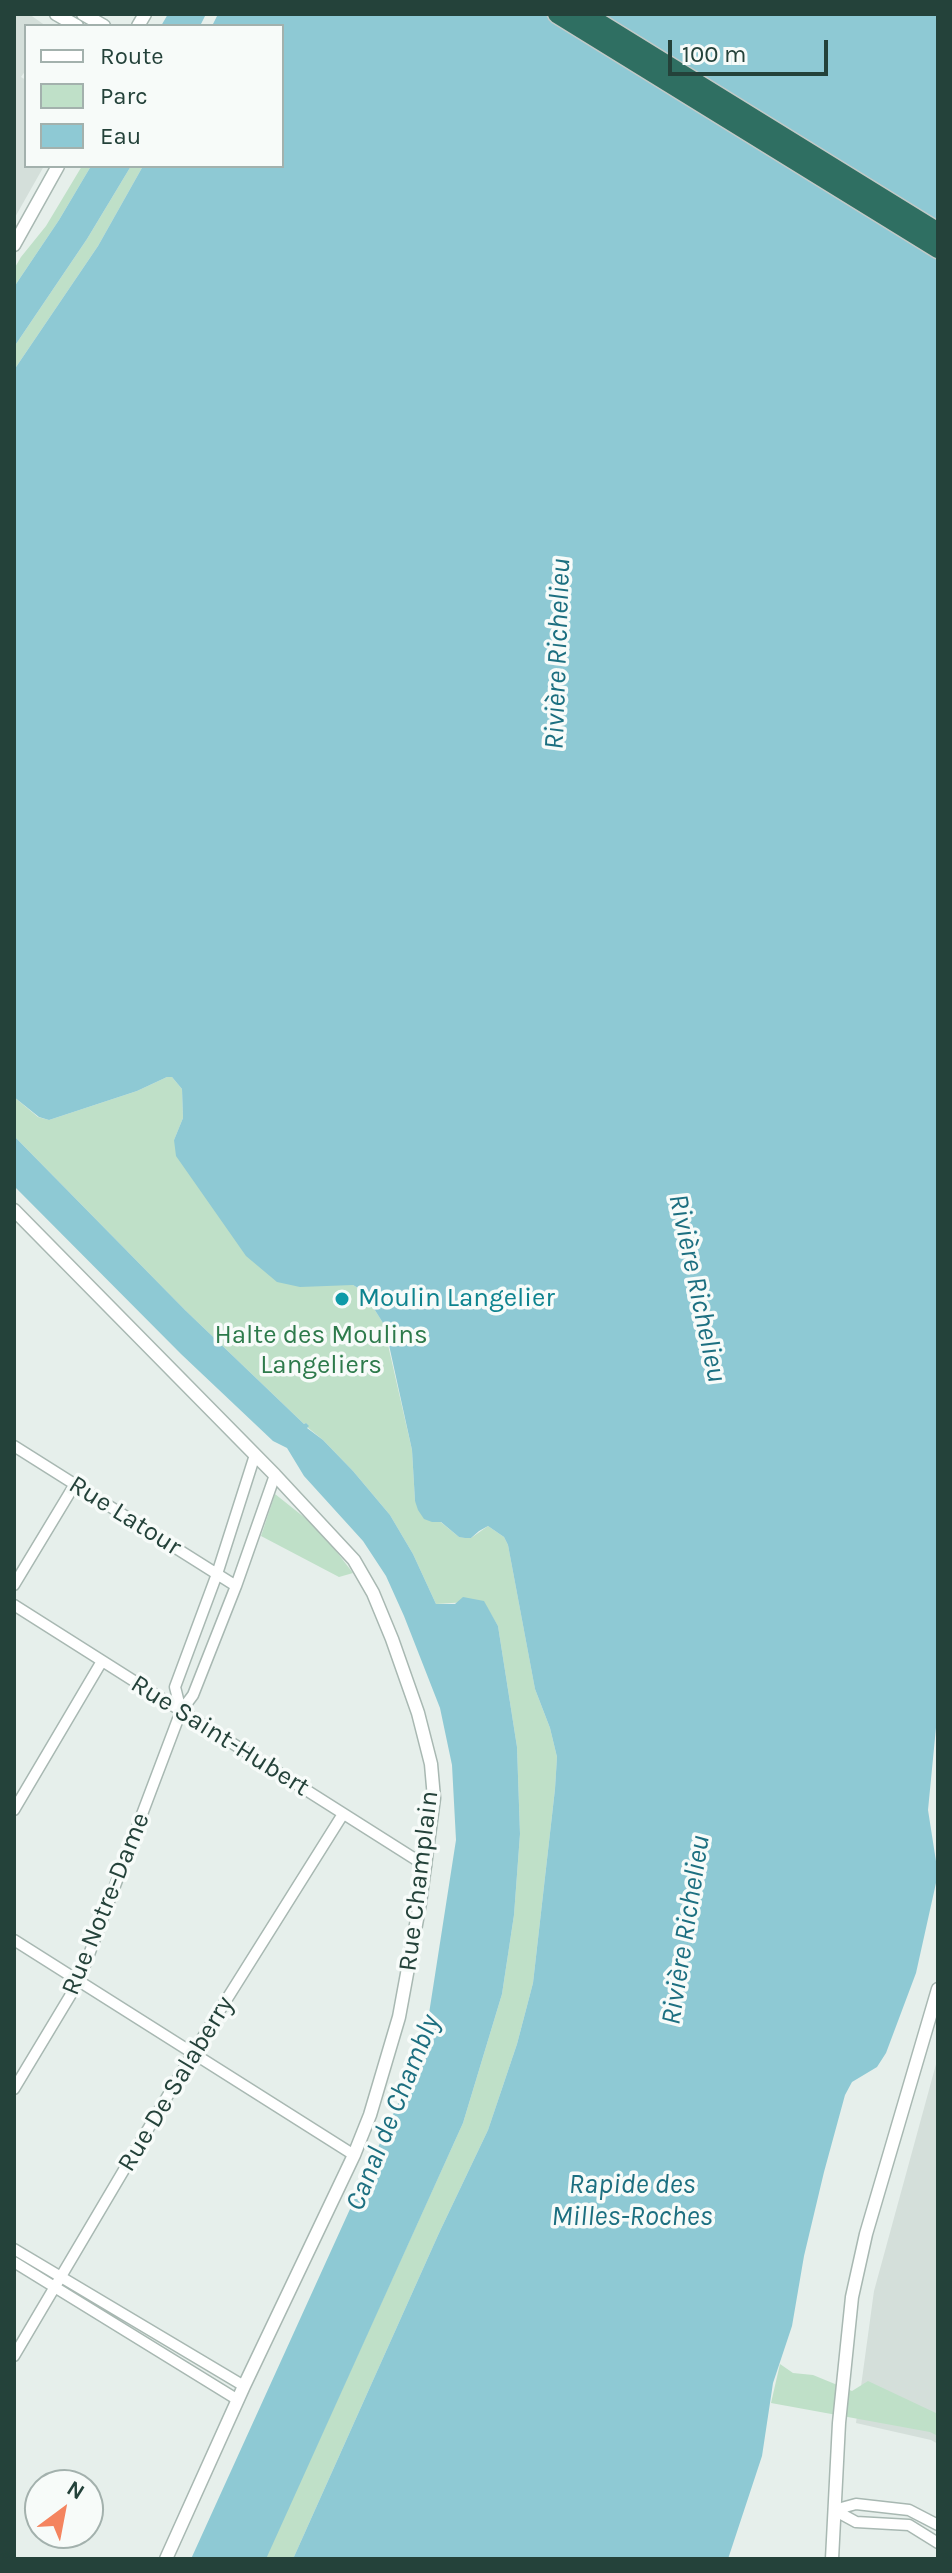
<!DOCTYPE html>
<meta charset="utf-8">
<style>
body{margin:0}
#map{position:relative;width:952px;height:2573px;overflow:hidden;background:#e6efeb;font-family:Karla,sans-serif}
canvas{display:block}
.frame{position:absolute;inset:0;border:16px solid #24423a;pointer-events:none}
.legend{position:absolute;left:24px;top:24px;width:260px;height:144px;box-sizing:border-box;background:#f7fbf9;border:2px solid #a3b1ad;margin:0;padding:10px 14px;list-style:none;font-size:24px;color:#24423a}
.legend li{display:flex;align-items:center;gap:16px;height:40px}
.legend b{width:40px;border:2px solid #a3b1ad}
.north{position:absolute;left:24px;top:2469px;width:80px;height:80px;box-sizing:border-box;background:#f7fbf9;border:2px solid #a3b1ad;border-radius:50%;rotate:32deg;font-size:22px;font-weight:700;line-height:32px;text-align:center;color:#24423a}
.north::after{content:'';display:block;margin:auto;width:28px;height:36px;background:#f4845f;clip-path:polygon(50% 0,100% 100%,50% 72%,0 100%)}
.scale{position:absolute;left:668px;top:40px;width:160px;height:36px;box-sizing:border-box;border:4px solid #24423a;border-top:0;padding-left:10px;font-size:24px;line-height:28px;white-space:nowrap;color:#24423a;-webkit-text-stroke:6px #f7fbf9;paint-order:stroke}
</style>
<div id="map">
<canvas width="952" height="2573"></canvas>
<div class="frame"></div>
<ul class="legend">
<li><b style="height:10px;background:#fff"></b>Route</li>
<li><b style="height:22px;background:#bfe0c8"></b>Parc</li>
<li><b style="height:22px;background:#8ec9d4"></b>Eau</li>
</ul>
<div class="north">N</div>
<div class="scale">100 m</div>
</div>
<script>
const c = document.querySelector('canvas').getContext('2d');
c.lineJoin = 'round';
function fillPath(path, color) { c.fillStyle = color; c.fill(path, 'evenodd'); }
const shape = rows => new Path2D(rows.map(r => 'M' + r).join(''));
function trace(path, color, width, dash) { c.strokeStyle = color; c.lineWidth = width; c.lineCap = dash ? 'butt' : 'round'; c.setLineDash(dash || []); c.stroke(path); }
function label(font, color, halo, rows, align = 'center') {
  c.font = font + ' Karla,sans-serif'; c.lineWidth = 7; c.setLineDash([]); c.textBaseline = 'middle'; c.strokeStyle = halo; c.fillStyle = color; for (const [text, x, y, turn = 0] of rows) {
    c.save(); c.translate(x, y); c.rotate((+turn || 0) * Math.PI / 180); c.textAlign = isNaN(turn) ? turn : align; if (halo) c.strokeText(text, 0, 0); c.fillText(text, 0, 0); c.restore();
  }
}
fillPath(shape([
 [14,14,29,14,46,26,26,26,26,70,21,77,26,80,26,166,44,166,14,219],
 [938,2057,938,2444,931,2440,856,2423,874,2291]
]), '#d4dfda');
fillPath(shape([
 [82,166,91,166,59,220,14,287,14,269,21,257,46,226],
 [131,166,143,166,98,246,14,370,14,347,87,239],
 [167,1077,172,1077,182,1089,183,1118,174,1140,332,1284,353,1285,363,1291,383,1323,412,1450,415,1501,459,1537,471,1538,488,1526,504,1537,508,1545,535,1689,550,1728,557,1757,555,1789,533,1983,517,2044,488,2130,439,2233,293,2559,265,2559,463,2123,502,1994,514,1915,520,1834,517,1747,498,1626,483,1601,436,1604,413,1554,390,1515,353,1471,323,1440,307,1427,306,1423,304,1424,185,1310,14,1136,14,1097,38,1117,49,1120,137,1091],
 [275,1494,319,1529,353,1573,339,1577,261,1536],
 [780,2364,793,2373,813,2375,852,2391,868,2381,938,2414,938,2436,930,2432,771,2403]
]), '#bfe0c8');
fillPath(shape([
 [168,14,206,14,200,26,161,26],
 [218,14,938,14,938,1707,928,1810,938,1874,916,1973,886,2053,877,2067,852,2082,845,2095,824,2172,804,2256,792,2326,773,2383,762,2456,728,2559,293,2559,439,2233,488,2130,517,2044,533,1983,555,1789,557,1757,550,1728,535,1689,508,1545,504,1537,488,1526,479,1531,471,1538,465,1538,459,1537,441,1522,432,1522,424,1519,418,1510,415,1501,412,1450,389,1345,383,1323,363,1291,353,1285,300,1287,277,1282,246,1256,176,1156,174,1140,183,1118,182,1089,172,1077,167,1077,137,1091,49,1120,39,1117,14,1097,14,370,98,246,143,166,282,166,282,26,212,26],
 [91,166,131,166,87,239,14,347,14,287,59,220],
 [14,1136,185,1310,304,1424,306,1423,309,1426,307,1428,323,1440,353,1471,390,1515,413,1554,436,1604,455,1604,463,1597,484,1601,498,1626,517,1747,520,1834,514,1915,502,1994,463,2123,266,2559,191,2559,415,2066,428,2020,456,1840,452,1765,440,1708,404,1616,386,1576,363,1541,304,1476,287,1448,273,1441,181,1354,14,1186]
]), '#8ec9d4');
const minor = shape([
 [14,1446,236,1586],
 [14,1585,75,1484],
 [14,1605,426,1866],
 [181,1711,175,1687,217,1574,255,1455],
 [14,1810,102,1661],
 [14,1940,354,2155],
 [14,2089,79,1981,181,1711,193,1695,236,1586,275,1475],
 [14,2249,244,2386],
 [14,2262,238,2400],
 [14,2356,193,2053,343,1814],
 [834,2510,856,2522,909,2525,938,2543],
 [834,2510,856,2504,909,2510,938,2525]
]);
const tertiary = shape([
 [56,14,77,26],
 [83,14,104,26],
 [138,26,145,14],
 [14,245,58,166],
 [14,1210,275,1475,354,1560,373,1593,392,1639,418,1713,431,1764,434,1798,420,1903,399,2017,370,2115,354,2155,244,2386,166,2559],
 [832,2559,839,2423,852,2297,866,2234,938,1989]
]);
const motorway = shape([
 [557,14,938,249],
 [585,14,938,232]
]);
trace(minor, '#a8b8b2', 13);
trace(tertiary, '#a8b8b2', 15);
trace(motorway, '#c2cac8', 21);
trace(minor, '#fff', 10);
trace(tertiary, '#fff', 12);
trace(motorway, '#2f6f62', 18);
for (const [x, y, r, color] of [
 [342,1299,8,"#0f9aa8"]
]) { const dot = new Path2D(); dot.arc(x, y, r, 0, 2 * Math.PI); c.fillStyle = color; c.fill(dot); trace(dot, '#f7fbf9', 3); }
label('26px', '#0d838f', '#f7fbf9', [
 ["Moulin Langelier",358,1299]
], 'left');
label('26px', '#2d7a4b', '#f7fbf9', [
 ["Halte des Moulins",321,1336],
 ["Langeliers",321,1366]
]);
label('26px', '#24423a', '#f7fbf9', [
 ["Rue Latour",125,1516,32],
 ["Rue Saint-Hubert",220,1736,32],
 ["Rue Champlain",419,1881,-83],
 ["Rue Notre-Dame",106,1904,-68],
 ["Rue De Salaberry",176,2084,-59]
]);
label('italic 28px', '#1c6f80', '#f7fbf9', [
 ["Rivière Richelieu",558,654,-88],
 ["Rivière Richelieu",697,1288,78],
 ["Rivière Richelieu",686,1930,-81],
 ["Canal de Chambly",393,2113,-68],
 ["Rapide des",632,2185],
 ["Milles-Roches",632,2217]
]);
</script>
